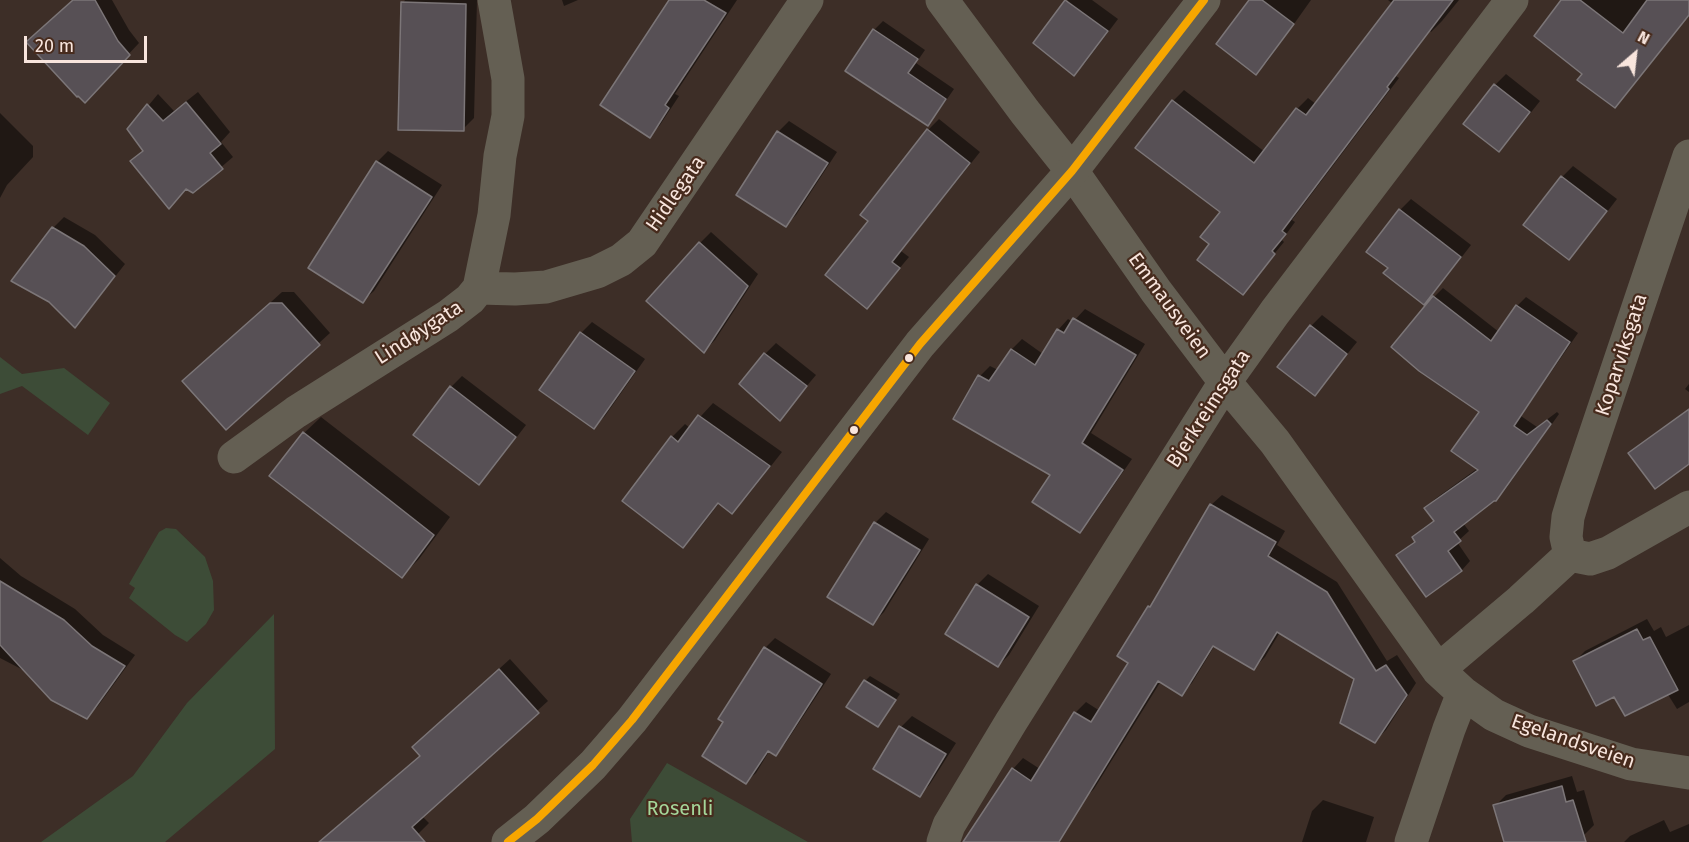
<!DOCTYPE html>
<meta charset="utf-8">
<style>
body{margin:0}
#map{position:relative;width:1689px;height:842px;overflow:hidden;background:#3d2e27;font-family:"Fira Sans",sans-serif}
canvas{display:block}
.north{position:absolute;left:1605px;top:24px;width:60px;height:60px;-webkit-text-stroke:4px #472b1d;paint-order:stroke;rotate:28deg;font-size:16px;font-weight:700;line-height:24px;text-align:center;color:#f8e5dd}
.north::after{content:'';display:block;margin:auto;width:21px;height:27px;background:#f8e5dd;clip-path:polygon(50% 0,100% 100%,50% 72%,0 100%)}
.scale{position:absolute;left:24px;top:36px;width:123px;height:27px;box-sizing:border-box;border:3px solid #f8e5dd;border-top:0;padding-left:8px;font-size:18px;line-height:21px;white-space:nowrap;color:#f8e5dd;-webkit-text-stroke:4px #472b1d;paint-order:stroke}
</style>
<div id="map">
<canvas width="1689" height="842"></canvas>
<div class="north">N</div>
<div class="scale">20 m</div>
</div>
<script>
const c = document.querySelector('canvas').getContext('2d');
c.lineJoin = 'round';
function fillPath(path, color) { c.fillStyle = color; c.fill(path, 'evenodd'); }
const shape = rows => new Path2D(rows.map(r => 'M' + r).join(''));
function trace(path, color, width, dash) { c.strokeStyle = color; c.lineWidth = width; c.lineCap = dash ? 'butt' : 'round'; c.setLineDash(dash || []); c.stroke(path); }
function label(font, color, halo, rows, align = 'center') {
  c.font = font + ' "Fira Sans",sans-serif'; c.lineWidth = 4.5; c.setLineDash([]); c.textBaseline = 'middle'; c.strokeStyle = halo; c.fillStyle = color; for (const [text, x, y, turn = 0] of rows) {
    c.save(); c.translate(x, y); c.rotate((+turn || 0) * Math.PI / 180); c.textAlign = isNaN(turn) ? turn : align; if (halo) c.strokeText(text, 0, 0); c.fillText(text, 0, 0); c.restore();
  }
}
fillPath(shape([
 [0,357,22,374,64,368,110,403,88,435,22,386,0,394],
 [166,528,176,529,205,557,213,581,214,610,206,624,187,642,175,635,129,598,135,588,129,584,159,532],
 [274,614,275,749,165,842,41,842,133,776,187,703],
 [667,763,808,842,632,842,630,819]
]), '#3d4c37');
fillPath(shape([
 [76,0,112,0,129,30,139,43,95,90],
 [405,0,477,0,474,118,463,129,403,3],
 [562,0,578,0,564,6],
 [671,0,737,0,675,94,679,96,660,125,649,136],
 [1068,0,1092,0,1118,19,1085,63,1074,74,1035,43],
 [1254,0,1311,0,1267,62,1256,73],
 [1388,0,1459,0,1442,21,1431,32,1430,31,1396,76,1399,78,1292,220,1295,222,1282,240,1284,242,1242,293,1211,243,1222,212,1137,148,1173,101,1184,90,1265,152,1297,109,1308,98,1316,104,1393,4],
 [1563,0,1689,0,1689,15,1615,106,1584,73],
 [883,21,925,50,916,63,954,89,936,115,927,124,874,30],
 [1506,74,1540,101,1510,139,1499,150,1495,85],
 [198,92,230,132,221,142,233,157,192,192,132,162,144,150,129,129,158,94,174,111],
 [0,113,33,146,33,157,7,185,0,198],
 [939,119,980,152,901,251,909,257,867,307,870,220,862,214,928,130],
 [789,121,837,152,796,215,786,225,778,132],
 [388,151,442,185,374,291,363,301,310,267,377,162],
 [1573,166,1617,199,1580,247,1569,258,1525,224,1562,177],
 [1411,199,1471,245,1434,293,1424,303,1390,268,1368,251,1400,210],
 [64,217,95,235,125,264,85,315,75,326,53,228],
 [711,232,758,274,715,340,704,351,700,243],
 [1443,288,1499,332,1517,306,1526,297,1578,333,1521,416,1537,427,1557,412,1559,414,1505,490,1496,500,1463,523,1469,531,1457,542,1470,561,1462,570,1427,595,1398,555,1416,540,1414,537,1423,528,1435,520,1426,508,1435,499,1478,468,1481,412,1434,297],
 [282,292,294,292,330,333,226,428,184,381],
 [1085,309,1145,344,1091,433,1132,459,1090,520,1080,531,1052,475,980,376,990,366,998,370,1012,349,1022,339,1043,354,1058,330,1068,319,1073,322],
 [1322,315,1357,342,1315,394,1311,326],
 [592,322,645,359,605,416,594,427,581,333],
 [776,343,816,375,780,418,765,354],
 [462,376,526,425,490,472,479,483,451,387],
 [1689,384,1689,392,1685,389],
 [713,403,782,452,745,499,732,512,720,502,696,533,683,546,672,437,685,424,690,428],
 [321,417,450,517,419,559,402,576,304,433],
 [1222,495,1285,531,1277,545,1337,582,1387,661,1397,655,1416,683,1386,730,1375,741,1356,679,1280,632,1265,657,1254,668,1215,645,1192,683,1181,694,1161,681,1094,789,1084,799,1054,842,968,842,1013,769,1023,758,1040,769,1075,713,1086,702,1100,711,1130,662,1150,607,1155,602,1211,505],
 [886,512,929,539,884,612,873,623,875,523],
 [0,558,21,576,75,609,103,635,135,655,98,706,87,717,27,672,0,658],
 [988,574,1039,606,1009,655,998,666,977,585],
 [1647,619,1654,631,1661,627,1666,637,1689,625,1689,702,1677,709,1667,693,1615,695,1575,661,1585,651],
 [775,638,831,674,785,744,775,754,770,750,756,773,746,782,725,722,765,648],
 [510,659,548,701,422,816,429,823,418,834,409,842,319,842,422,755,425,736],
 [870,676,900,694,878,725,865,681],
 [912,716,956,743,930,784,920,795,875,768,901,727],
 [1572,776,1577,792,1584,790,1594,825,1583,836,1563,842,1506,842,1495,806,1506,795],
 [1323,800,1374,817,1366,842,1302,842,1312,811],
 [1664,820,1670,832,1689,824,1689,842,1624,842,1630,836]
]), '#0007');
const building = shape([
 [73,0,95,0,118,41,130,55,85,103,78,96,77,97,26,42,73,0],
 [669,0,704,0,726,13,665,105,669,108,650,138,600,105,669,0],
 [1065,0,1108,31,1074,76,1033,43,1065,0],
 [1249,0,1262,0,1294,24,1256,75,1216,44,1249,0],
 [1394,0,1453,0,1387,87,1389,89,1282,231,1286,234,1272,251,1275,254,1243,295,1197,260,1209,244,1200,237,1220,212,1135,148,1172,100,1254,163,1296,108,1306,115,1394,0],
 [1561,0,1580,0,1623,33,1647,0,1689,0,1689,15,1615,108,1577,80,1582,74,1534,36,1561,0],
 [401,2,466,4,464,131,398,130,401,2],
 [873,29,918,59,908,73,946,99,928,126,845,71,873,29],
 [1494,84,1530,112,1499,152,1463,124,1494,84],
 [186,102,221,144,210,153,223,169,193,193,186,189,169,209,130,161,143,151,127,129,147,104,163,121,186,102],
 [927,129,970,163,892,262,900,268,867,309,825,275,868,221,860,215,927,129],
 [777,131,828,163,786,227,736,195,777,131],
 [376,161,432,197,363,303,308,268,376,161],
 [1561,176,1607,211,1569,260,1523,225,1561,176],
 [1399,209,1461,257,1424,305,1383,273,1388,268,1366,252,1399,209],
 [52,227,84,246,115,276,75,328,49,302,11,281,52,227],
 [699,242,748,286,704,353,646,301,699,242],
 [1433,296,1491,341,1516,305,1570,342,1514,426,1527,435,1547,420,1551,424,1496,501,1494,501,1454,532,1461,541,1448,551,1462,571,1426,597,1396,555,1415,542,1412,537,1434,521,1424,508,1478,470,1451,451,1479,412,1419,371,1391,347,1433,296],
 [270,303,282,303,320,345,226,430,182,381,270,303],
 [1073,318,1136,355,1082,443,1123,470,1080,533,1032,502,1050,475,953,419,978,375,989,381,1011,349,1035,365,1057,329,1064,333,1073,318],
 [1310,325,1347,354,1315,396,1277,367,1310,325],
 [580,332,635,371,594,429,539,390,580,332],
 [764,353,807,386,780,421,739,384,764,353],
 [450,386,516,437,479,485,413,435,450,386],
 [1689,409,1689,464,1655,489,1628,453,1689,409],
 [698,415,770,466,732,514,718,503,683,548,622,501,671,436,678,442,698,415],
 [303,432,434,535,402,578,269,476,303,432],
 [1210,504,1276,542,1268,556,1327,592,1376,671,1386,665,1407,695,1375,743,1340,723,1354,679,1277,632,1254,670,1213,646,1182,696,1158,681,1059,842,963,842,1012,768,1031,781,1074,712,1091,722,1128,663,1117,656,1148,606,1150,607,1210,504],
 [874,522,920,550,873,625,827,597,874,522],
 [0,581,64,620,92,646,125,666,87,719,51,700,0,645,0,581],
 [976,584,1029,617,998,667,945,634,976,584],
 [1637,629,1643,640,1650,637,1678,690,1625,716,1614,697,1596,706,1573,661,1637,629],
 [764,647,822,684,776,756,768,751,746,784,702,756,723,722,718,719,764,647],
 [499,669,539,713,412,827,425,842,319,842,420,756,412,747,499,669],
 [864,680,896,700,878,727,846,707,864,680],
 [899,726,946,754,920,797,873,769,899,726],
 [1562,786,1566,802,1573,800,1586,842,1504,842,1493,805,1562,786]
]);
fillPath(building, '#575055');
trace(building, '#7c7678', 1.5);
trace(shape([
 [942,0,1025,112,1072,171,1156,291,1225,382,1275,442,1438,670,1463,693,1494,715,1529,731,1631,764,1689,773],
 [479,288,515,289,546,287,597,272,621,260,642,243,807,0],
 [234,457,296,412,448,316,470,299,479,288,494,215,500,156,508,116,508,79,494,0],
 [1570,555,1566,537,1568,517,1575,494,1689,156],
 [1438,670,1521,600,1570,555,1590,559,1608,553,1689,507],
 [943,842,949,825,1011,722,1225,382,1275,312,1512,0],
 [1411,842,1449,729,1463,693]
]), '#645f53', 33);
trace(shape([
 [508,842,537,819,593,765,632,720,920,344,1072,171,1204,0]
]), '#645f53', 33);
trace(shape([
 [508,842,537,819,593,765,632,720,920,344,1072,171,1204,0]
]), '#f7a600', 8);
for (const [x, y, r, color] of [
 [909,358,5,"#f8e5dd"],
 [854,430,5,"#f8e5dd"]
]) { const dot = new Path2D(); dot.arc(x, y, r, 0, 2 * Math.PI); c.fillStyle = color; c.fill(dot); trace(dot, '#472b1d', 2); }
label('20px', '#f8e5dd', '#472b1d', [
 ["Hidlegata",676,194,-55],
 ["Emmausveien",1169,306,54],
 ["Lindøygata",419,333,-33],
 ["Koparviksgata",1622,355,-72],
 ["Bjerkreimsgata",1209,409,-57],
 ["Egelandsveien",1573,742,19]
]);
label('20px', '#a4d69a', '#472b1d', [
 ["Rosenli",680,809]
]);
</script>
